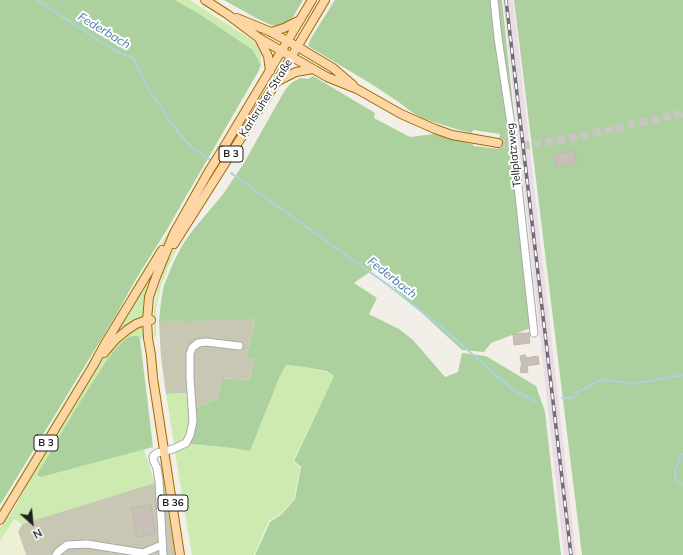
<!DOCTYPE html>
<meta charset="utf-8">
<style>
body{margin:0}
#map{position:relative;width:683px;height:555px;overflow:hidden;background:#f2efe9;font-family:Mulish,sans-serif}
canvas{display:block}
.north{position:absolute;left:12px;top:503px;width:40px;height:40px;-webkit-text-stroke:3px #fff;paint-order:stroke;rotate:153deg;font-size:11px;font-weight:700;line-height:16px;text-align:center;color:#222}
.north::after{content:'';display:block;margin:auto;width:14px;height:18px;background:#222;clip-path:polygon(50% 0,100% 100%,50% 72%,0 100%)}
</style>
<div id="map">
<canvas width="683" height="555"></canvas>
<div class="north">N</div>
</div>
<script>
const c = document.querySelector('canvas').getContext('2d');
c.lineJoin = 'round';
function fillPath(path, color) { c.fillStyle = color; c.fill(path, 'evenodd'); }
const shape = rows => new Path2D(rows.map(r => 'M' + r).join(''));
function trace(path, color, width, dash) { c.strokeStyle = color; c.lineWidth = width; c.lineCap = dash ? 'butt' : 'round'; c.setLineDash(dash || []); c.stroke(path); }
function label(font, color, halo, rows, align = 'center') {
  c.font = font + ' Mulish,sans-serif'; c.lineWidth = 4; c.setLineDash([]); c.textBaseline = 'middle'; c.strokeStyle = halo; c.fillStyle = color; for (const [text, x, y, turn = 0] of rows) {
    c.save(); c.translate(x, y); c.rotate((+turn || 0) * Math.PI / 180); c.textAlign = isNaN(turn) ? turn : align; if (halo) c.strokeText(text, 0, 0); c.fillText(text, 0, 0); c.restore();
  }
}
fillPath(shape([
 [503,0,513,0,576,555,564,555]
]), '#ebdbe8');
fillPath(shape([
 [255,318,246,357,254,360,249,380,222,378,217,399,194,408,189,409,187,393,166,394,161,357,159,322],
 [163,480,175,555,26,555,18,532,22,524]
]), '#c7c7b4');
fillPath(shape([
 [14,519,22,524,18,532,26,555,0,555,0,541]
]), '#eef0d5');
fillPath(shape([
 [175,0,190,0,255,42,260,46,264,54,261,57,261,65,253,50,201,15],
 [170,230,171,231,162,247,147,267,146,271,0,512,0,509,117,316,137,280],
 [182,238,168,267,161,286,156,308,156,337,154,337,154,310,157,292,166,265,177,244],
 [150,274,144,300,143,316,128,327,109,342],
 [141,326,143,327,144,338,140,339,138,336,117,347,106,361,78,405,41,477,144,449,155,483,22,524,14,519,0,541,0,528,14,509,33,473,104,357,129,331],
 [286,365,305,367,326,372,334,376,293,461,300,468,294,499,282,513,269,521,254,555,192,555,175,452,191,445,232,448,250,451,280,376],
 [188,393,189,415,187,434,182,441,174,444,166,394]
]), '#cdebb0');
fillPath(shape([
 [0,0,175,0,201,15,253,50,261,65,258,72,177,212,168,228,136,279,116,315,0,505],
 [224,0,303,0,293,17,289,22,283,25,277,26,271,25,256,18],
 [335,0,502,0,536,326,491,343,484,352,462,350,374,269,354,283,377,298,369,314,399,329,413,340,445,377,458,372,462,353,486,356,536,386,545,412,561,555,255,555,270,522,282,514,295,499,301,467,294,461,334,376,326,371,305,367,286,365,280,376,250,451,232,448,189,444,194,408,217,399,222,378,249,380,254,360,246,357,255,319,159,322,161,301,164,285,174,261,183,244,193,230,224,193,244,163,277,104,285,90,291,83,300,78,308,79,313,76,375,113,374,118,410,137,434,134,472,144,474,146,498,149,500,134,473,130,472,133,456,129,424,119,413,113,400,103,373,85,308,46,311,38],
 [514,0,683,0,683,555,582,555],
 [133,336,138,336,140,339,153,447,41,477,37,475,78,405,106,361,117,347,127,338]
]), '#add19e');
trace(shape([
 [37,0,112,49,134,59,148,89,163,110,168,120,191,147,212,161],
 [231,173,388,285,445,330,513,390,536,401],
 [562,398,572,398,575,396,576,393,603,379,633,384,683,375],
 [683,454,681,455,675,472,676,481,683,485]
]), '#aad3df', 2);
const building = shape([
 [574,151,577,164,556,167,554,154,574,151],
 [529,333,530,343,514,345,513,334,529,333],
 [525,355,526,358,538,356,539,364,527,366,528,372,521,373,520,367,522,367,520,356,525,355],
 [151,505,155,534,137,537,132,508,151,505]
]);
fillPath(building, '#c7bfb8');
trace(building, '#c4b6ab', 1);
trace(shape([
 [498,143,516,146,530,145,578,137,683,113]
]), '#c8c6c1', 8, [8, 4]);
const minor = shape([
 [494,0,498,38,512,131,534,333],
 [56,555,58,552,67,545,87,544,143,553,162,545],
 [163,555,159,481,157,468,154,462,153,458,153,456,157,453,173,449,186,443,190,435,193,421,190,378,190,354,192,348,198,343,206,342,239,346]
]);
const major = shape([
 [205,0,227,14,259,38,327,77,357,89,401,114,435,129,452,135,498,143],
 [237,18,271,32,298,47,333,68,353,85],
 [271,32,284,28,300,20],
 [259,38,268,56,270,71],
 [278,81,296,72,313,69],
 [174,244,277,81,325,0],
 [104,353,115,340,127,330,136,324,144,321,151,320],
 [0,520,93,366,106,342,162,250],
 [180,555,153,378,151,355,148,338,147,320,149,297,156,277,174,233,209,171,221,152,312,0]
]);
trace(minor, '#a9a9a9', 9);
trace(major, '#a06b00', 10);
trace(minor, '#fff', 7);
trace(major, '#fcd6a4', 8);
const rail = shape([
 [506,0,571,555]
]);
trace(rail, '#707070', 3.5);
trace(rail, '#fff', 2, [6]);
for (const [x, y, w] of [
 [231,154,24],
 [46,443,24],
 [173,503,30]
]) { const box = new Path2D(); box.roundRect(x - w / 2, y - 8, w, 16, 3); c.fillStyle = '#fff'; c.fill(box); trace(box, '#222', 1); }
label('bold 10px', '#222', null, [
 ["B 3",231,154],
 ["B 3",46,443],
 ["B 36",173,503]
]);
label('11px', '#222', '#fff', [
 ["Karlsruher Straße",266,98,-58],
 ["Tellplatzweg",514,155,-96]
]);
label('italic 12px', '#4a7aab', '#fff', [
 ["Federbach",104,31,31],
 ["Federbach",392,278,38]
]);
</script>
